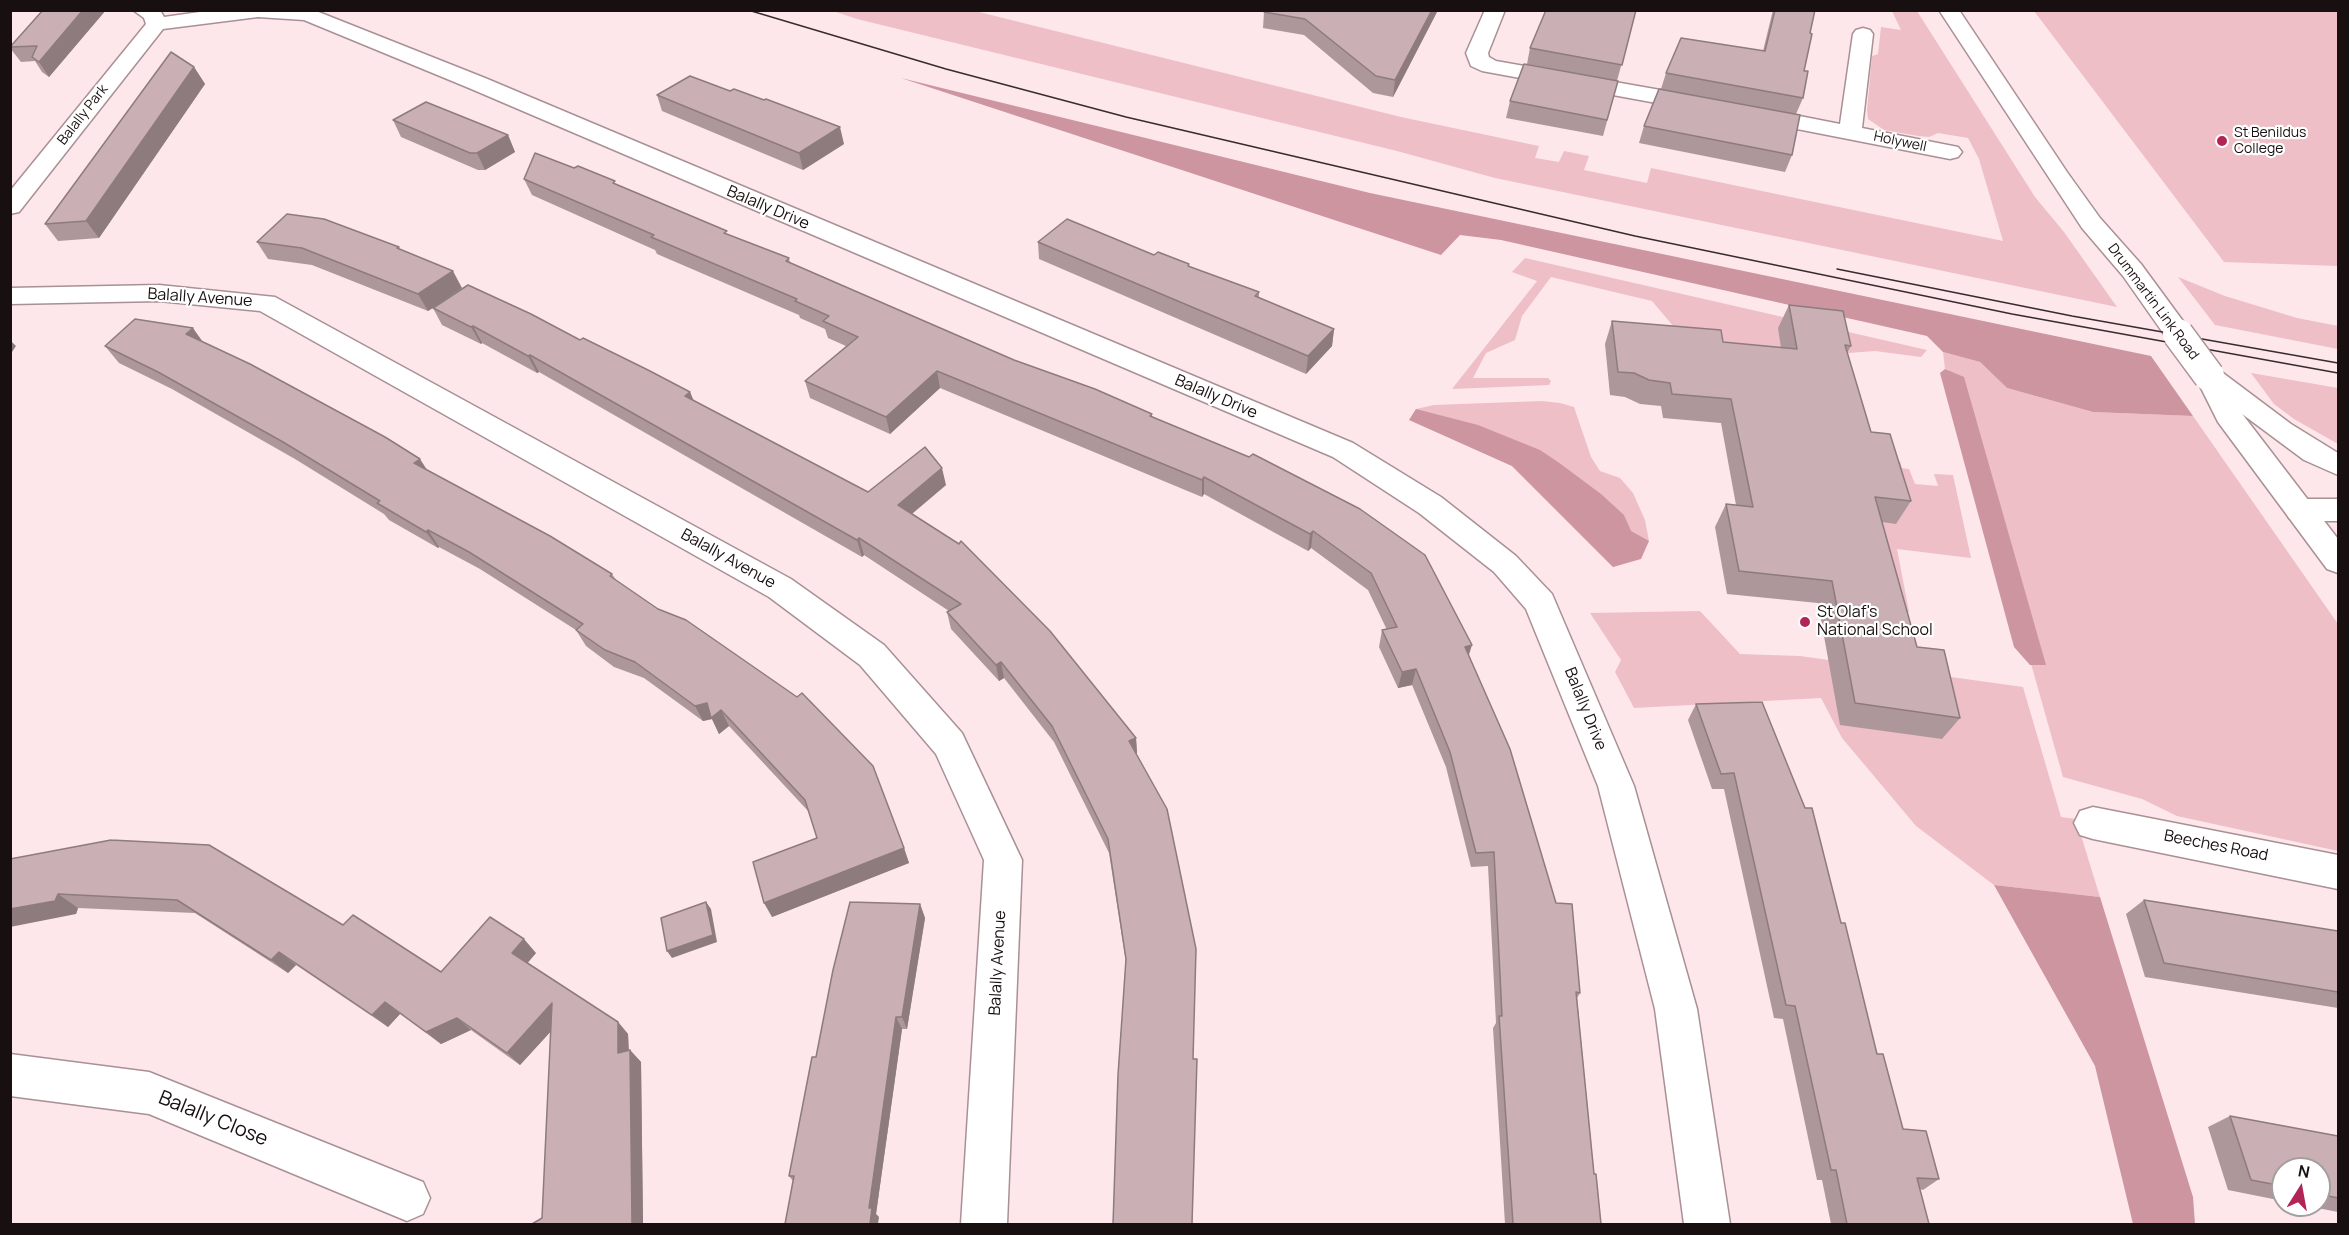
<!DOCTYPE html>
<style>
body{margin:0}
#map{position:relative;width:2349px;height:1235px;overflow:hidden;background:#fde7eb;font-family:Manrope,sans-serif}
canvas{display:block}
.frame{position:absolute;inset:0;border:12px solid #180f10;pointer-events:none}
.north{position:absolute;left:2271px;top:1157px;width:60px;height:60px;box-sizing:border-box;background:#fff;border:2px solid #a39f9f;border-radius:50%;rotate:11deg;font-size:16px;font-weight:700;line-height:24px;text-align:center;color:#180f10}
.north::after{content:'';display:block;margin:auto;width:21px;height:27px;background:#b32456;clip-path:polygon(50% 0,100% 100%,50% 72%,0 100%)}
</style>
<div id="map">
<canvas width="2349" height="1235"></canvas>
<div class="frame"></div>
<div class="north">N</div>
</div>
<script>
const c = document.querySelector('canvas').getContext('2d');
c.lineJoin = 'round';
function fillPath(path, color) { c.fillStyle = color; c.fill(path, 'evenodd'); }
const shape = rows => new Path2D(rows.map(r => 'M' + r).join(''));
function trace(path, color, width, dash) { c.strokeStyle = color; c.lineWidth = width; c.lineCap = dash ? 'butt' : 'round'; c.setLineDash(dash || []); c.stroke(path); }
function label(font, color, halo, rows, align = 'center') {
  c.font = font + ' Manrope,sans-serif'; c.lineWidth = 4.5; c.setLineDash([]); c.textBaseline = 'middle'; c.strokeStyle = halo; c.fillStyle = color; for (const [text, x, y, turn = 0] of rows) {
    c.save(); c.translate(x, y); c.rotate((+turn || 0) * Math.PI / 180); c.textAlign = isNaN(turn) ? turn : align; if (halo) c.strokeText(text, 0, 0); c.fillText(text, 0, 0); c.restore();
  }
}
fillPath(shape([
 [833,11,975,11,1401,117,1539,146,1535,158,1559,162,1564,151,1589,156,1584,170,1647,183,1651,168,2003,241,1979,159,1968,138,1938,133,1929,137,1918,136,1884,130,1868,119,1867,110,1872,56,1878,54,1881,27,1901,30,1892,11,1917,11,2035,197,2064,232,2117,307,1495,178,1397,151,857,19],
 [2034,11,2338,11,2338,266,2224,262],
 [1525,258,1927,350,1921,357,1875,351,1835,354,1779,328,1782,354,1690,346,1652,301,1551,277,1522,316,1515,340,1486,353,1473,378,1548,378,1551,381,1549,385,1452,389,1537,281,1512,272],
 [2178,277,2225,296,2297,318,2338,326,2338,349,2215,325],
 [1943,352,1980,362,2007,388,2093,412,2193,416,2338,624,2338,851,2177,816,2142,799,2063,777,1948,370,1945,369],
 [2251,373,2338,388,2338,444,2294,419,2274,404],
 [1542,401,1560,403,1574,407,1591,457,1600,471,1620,478,1633,493,1645,520,1649,541,1639,558,1613,567,1512,466,1410,420,1416,409,1434,405],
 [1876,457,1900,461,1902,468,1909,469,1915,484,1938,486,1934,474,1953,475,1971,558,1897,549,1909,612,1885,610],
 [1700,611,1740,654,1800,656,2023,687,2061,817,2076,819,2100,897,1994,885,1916,826,1842,738,1821,698,1634,708,1615,672,1621,660,1590,613]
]), '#eebfc7');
fillPath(shape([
 [901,78,1370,193,2151,356,2193,416,2093,412,2007,388,1980,362,1943,352,1927,336,1501,240,1460,235,1441,255],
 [1945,369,1964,377,2046,665,2030,665,2014,647,1940,373],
 [1416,409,1478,425,1540,450,1558,462,1601,494,1624,515,1631,531,1649,541,1641,559,1613,567,1512,466,1409,420],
 [1994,885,2100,897,2193,1197,2195,1224,2133,1224,2095,1066]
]), '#cd95a0');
const minor = shape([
 [133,10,160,10,164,17,214,10,316,11,485,78,1353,443,1441,497,1516,556,1552,594,1634,786,1697,1009,1730,1224,1684,1224,1655,1009,1598,786,1526,609,1494,572,1419,513,1333,457,469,88,304,20,258,17,163,29,19,212,10,214,10,191,146,24,144,18,133,10],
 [1485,10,1505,10,1488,53,1489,57,1496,61,1700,97,1708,99,1711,104,1708,109,1700,111,1482,71,1471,66,1466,53,1485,10],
 [1863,28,1870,30,1873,34,1862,128,1958,147,1962,152,1958,157,1950,159,1746,119,1743,114,1746,109,1754,107,1840,124,1853,34,1856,30,1863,28],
 [159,285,275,297,791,579,884,645,962,733,1022,860,1007,1224,961,1224,984,860,936,754,860,665,769,597,260,311,159,301,10,304,10,288,159,285],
 [2093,807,2338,855,2338,889,2093,839,2080,835,2074,823,2080,811,2093,807],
 [10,1054,149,1072,423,1182,430,1198,423,1214,407,1221,149,1114,10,1096,10,1054]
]);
const tertiary = shape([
 [2209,367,2219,370,2291,424,2338,453,2338,475,2304,460,2199,382,2195,376,2199,370,2209,367],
 [2300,499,2338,499,2338,521,2300,521,2289,518,2285,510,2289,502,2300,499]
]);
const secondary = shape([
 [1939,10,1959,10,2067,172,2100,218,2141,264,2188,328,2192,334,2188,340,2178,343,2168,340,2123,276,2082,228,1939,10],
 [2209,367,2219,370,2240,411,2338,539,2338,573,2327,569,2218,422,2195,376,2199,370,2209,367]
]);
trace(minor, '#a99094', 3);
trace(tertiary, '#a99094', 3);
trace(secondary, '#a99094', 3);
fillPath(minor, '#fff');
fillPath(tertiary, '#fff');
fillPath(secondary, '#fff');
trace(shape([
 [748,10,946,69,1126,117,1635,236,2012,314,2338,373],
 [1837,269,2072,316,2338,363]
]), '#372c2d', 1.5);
const secondaryBridge = shape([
 [2178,334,2209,376]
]);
trace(secondaryBridge, '#a99094', 33, []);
trace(secondaryBridge, '#fff', 30);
fillPath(shape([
 [43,10,106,10,49,77,42,72,35,61,21,62,10,48],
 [1265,10,1438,10,1393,97,1373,93,1304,35,1263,28,1264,12],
 [1636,10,1617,81,1527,64,1530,48],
 [1773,10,1815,10,1810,33,1804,71,1803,98,1796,114,1792,155,1785,172,1639,143,1644,126,1661,89,1666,73,1763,51],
 [194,67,205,84,99,238,58,241,45,224],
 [1618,81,1603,136,1506,118,1510,101],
 [657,95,844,144,803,170,662,111],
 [393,120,508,135,515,152,485,170,478,170,401,137],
 [524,179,616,185,728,235,789,258,790,263,1014,360,1152,414,1152,417,1249,457,1469,655,1580,993,1577,998,1594,1174,1601,1224,1505,1224,1493,1028,1496,1023,1488,866,1471,867,1446,767,1412,685,1398,688,1379,647,1382,630,1387,630,1368,590,1311,548,1308,551,1204,494,1202,497,940,388,890,434,810,398,805,381,846,346,828,338,825,329,800,318,799,315,657,254,655,250,532,195],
 [257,242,401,250,462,288,433,307,580,340,690,392,694,401,868,492,946,485,912,514,1136,738,1137,753,1136,754,1193,1059,1192,1224,1126,963,1109,853,1054,742,1004,678,999,681,951,629,947,612,949,611,864,555,862,557,539,372,537,373,482,343,481,344,442,325,433,308,428,311,312,265,268,259],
 [1038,242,1154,255,1189,264,1189,267,1259,292,1259,298,1334,329,1332,346,1306,374,1039,259],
 [1789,305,1851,346,1847,353,1871,432,1911,501,1896,524,1882,522,1917,647,1960,718,1942,739,1840,725,1818,603,1727,594,1715,527,1726,504,1736,505,1721,423,1663,418,1661,406,1640,404,1625,397,1610,395,1605,344,1612,321,1723,342,1781,348,1778,328],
 [204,343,427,470,612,574,616,580,904,848,909,863,772,917,817,838,809,812,729,726,719,734,712,719,703,721,644,678,614,667,586,646,576,630,480,569,439,547,438,548,389,520,384,514,295,459,172,389,119,363,105,346],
 [1696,704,1841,923,1877,1054,1903,1129,1939,1179,1923,1190,1920,1189,1929,1224,1831,1224,1822,1180,1817,1180,1783,1019,1774,1018,1724,789,1712,789,1688,720],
 [10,859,343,925,441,972,536,953,527,963,618,1022,628,1034,629,1050,630,1050,641,1062,643,1224,532,1224,542,1218,551,1031,520,1065,471,1030,441,1044,400,1014,388,1027,296,965,288,973,195,913,78,908,76,914],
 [2144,900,2338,931,2338,1008,2145,977,2126,914],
 [920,904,925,918,907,1029,902,1029,876,1214,879,1217,793,1181,789,1176,816,1057],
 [2230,1116,2338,1136,2338,1212,2302,1205,2319,1205,2319,1169,2283,1169,2283,1201,2228,1190,2208,1127]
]), '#ae979b');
fillPath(shape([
 [83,10,106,10,49,77,39,62],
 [1432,10,1438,10,1393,97,1395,80],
 [194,67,205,84,99,238,86,221],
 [840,127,844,144,803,170,799,153],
 [508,135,515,152,485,170,477,153],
 [453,271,462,288,428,311,418,294],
 [473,326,482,343,481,344,471,327],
 [193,328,205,345,186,334],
 [1334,329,1332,346,1306,374,1308,356],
 [10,340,16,346,10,355],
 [530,355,539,372,537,373,528,356],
 [937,371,940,388,890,434,886,417],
 [690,392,697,410,685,396],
 [420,459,431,476,414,463],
 [942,468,946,485,902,522,898,505],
 [1204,477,1204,494,1202,497,1202,480],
 [428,530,439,547,438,548,426,532],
 [1313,531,1311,548,1308,551,1310,534],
 [859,538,864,555,862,557,857,540],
 [1472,645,1467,661,1465,647],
 [1001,662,1004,678,999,681,996,665],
 [1416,669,1412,685,1398,688,1402,672],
 [707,703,721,710,729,726,719,734,712,719,703,721,695,706],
 [1136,738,1137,753,1130,756,1129,741],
 [904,848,909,863,772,917,764,903],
 [58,894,78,908,76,914,10,927,10,909],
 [706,902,711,909,717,942,672,958,667,951],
 [920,904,925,918,907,1029,902,1017],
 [524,939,536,953,525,966,512,953],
 [279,952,296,965,288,973,271,960],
 [385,1002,400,1014,388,1027,372,1015],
 [552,1003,565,1016,520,1065,507,1053],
 [896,1017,902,1029,876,1214,879,1217,878,1224,870,1224,869,1208],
 [457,1018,471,1030,441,1044,426,1032],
 [618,1022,628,1034,629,1065,618,1053],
 [630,1050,641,1062,643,1224,632,1224]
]), '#8d7b7e');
const building = shape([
 [43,10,83,10,39,62,32,57,37,46,10,47,43,10],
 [1265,10,1432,10,1395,80,1376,76,1305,19,1264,12,1265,10],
 [1546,10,1636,10,1622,65,1530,48,1546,10],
 [1775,10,1815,10,1810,33,1812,34,1804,71,1808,71,1803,98,1666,73,1681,38,1765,51,1775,10],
 [171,52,194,67,86,221,45,224,171,52],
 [1524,64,1618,81,1607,120,1510,101,1524,64],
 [690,76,730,91,734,89,764,100,766,99,840,127,799,153,657,95,690,76],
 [1659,89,1800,115,1792,155,1644,126,1659,89],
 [426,102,508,135,477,153,470,153,393,120,426,102],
 [535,153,574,168,578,166,615,181,613,183,727,231,724,233,789,258,786,261,1014,360,1095,389,1152,414,1150,416,1249,457,1253,454,1360,509,1425,555,1472,645,1465,647,1510,749,1556,903,1572,904,1580,993,1576,992,1594,1174,1596,1174,1601,1224,1513,1224,1499,1016,1502,1016,1494,852,1476,853,1450,752,1416,669,1402,672,1382,630,1397,627,1371,573,1313,531,1310,534,1204,477,1202,480,937,371,886,417,805,381,858,337,823,321,829,316,795,301,797,299,651,237,654,235,524,179,535,153],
 [287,214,324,219,399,247,397,248,453,271,418,294,302,248,257,242,287,214],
 [1067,219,1154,255,1158,252,1189,264,1188,266,1259,292,1255,296,1334,329,1308,356,1038,242,1067,219],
 [468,285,531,314,580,340,583,338,648,370,690,392,685,396,868,492,925,447,942,468,898,505,959,544,961,541,1050,631,1136,738,1129,741,1167,809,1196,949,1193,1059,1197,1059,1192,1224,1113,1224,1118,1075,1126,959,1108,839,1052,726,1001,662,996,665,947,612,961,604,859,538,857,540,530,355,528,356,473,326,471,327,433,308,468,285],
 [1789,305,1843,311,1851,346,1845,345,1871,432,1890,434,1911,501,1875,497,1917,647,1944,650,1960,718,1855,703,1832,581,1739,571,1726,504,1753,507,1731,399,1672,394,1670,383,1649,380,1634,373,1618,372,1612,321,1721,330,1723,342,1797,349,1789,305],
 [135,319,193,328,186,334,250,364,385,437,420,459,414,463,550,536,612,574,610,576,658,609,686,620,797,697,802,693,873,766,904,848,764,903,753,862,817,838,805,800,721,710,711,718,707,703,695,706,635,662,605,650,576,630,583,624,469,552,428,530,426,532,377,503,380,501,283,442,158,372,105,346,135,319],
 [1762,702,1805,808,1812,808,1841,923,1845,923,1877,1054,1883,1054,1903,1129,1926,1131,1939,1179,1917,1178,1929,1224,1847,1224,1836,1170,1831,1170,1795,1006,1786,1005,1734,773,1721,774,1696,704,1762,702],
 [111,840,209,845,343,925,353,915,441,972,490,917,524,939,512,953,618,1022,618,1053,630,1050,632,1224,532,1224,542,1218,552,1003,507,1053,457,1018,426,1032,385,1002,372,1015,279,952,271,960,177,900,58,894,55,901,10,909,10,859,111,840],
 [2144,900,2338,931,2338,992,2164,963,2144,900],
 [706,902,713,935,667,951,661,918,706,902],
 [850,902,920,904,902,1017,896,1017,869,1208,872,1208,870,1224,785,1224,794,1176,789,1176,812,1057,816,1057,833,970,850,902],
 [2230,1116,2338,1136,2338,1198,2319,1194,2319,1169,2283,1169,2283,1186,2251,1180,2230,1116]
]);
fillPath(building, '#cab0b4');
trace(building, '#8d7b7e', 1.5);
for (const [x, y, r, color] of [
 [2222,141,6,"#b32456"],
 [1805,622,6,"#b32456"]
]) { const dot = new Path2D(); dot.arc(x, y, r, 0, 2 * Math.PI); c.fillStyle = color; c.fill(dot); trace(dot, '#fff', 2); }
label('14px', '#180f10', '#fff', [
 ["Balally Park",83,115,-52],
 ["Holywell",1900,142,12],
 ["Drummartin Link Road",2153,302,53]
]);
label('14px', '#180f10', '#fff', [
 ["St Benildus",2234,133],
 ["College",2234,149]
], 'left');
label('16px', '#180f10', '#fff', [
 ["Balally Drive",768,208,23],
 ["Balally Avenue",200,298,4],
 ["Balally Drive",1216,397,23],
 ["Balally Avenue",728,559,29],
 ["Balally Drive",1585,709,68],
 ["Beeches Road",2216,846,11],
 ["Balally Avenue",998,963,-87]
]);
label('16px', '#180f10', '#fff', [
 ["St Olaf's",1817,613],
 ["National School",1817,631]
], 'left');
label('20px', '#180f10', '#fff', [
 ["Balally Close",213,1119,22]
]);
</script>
